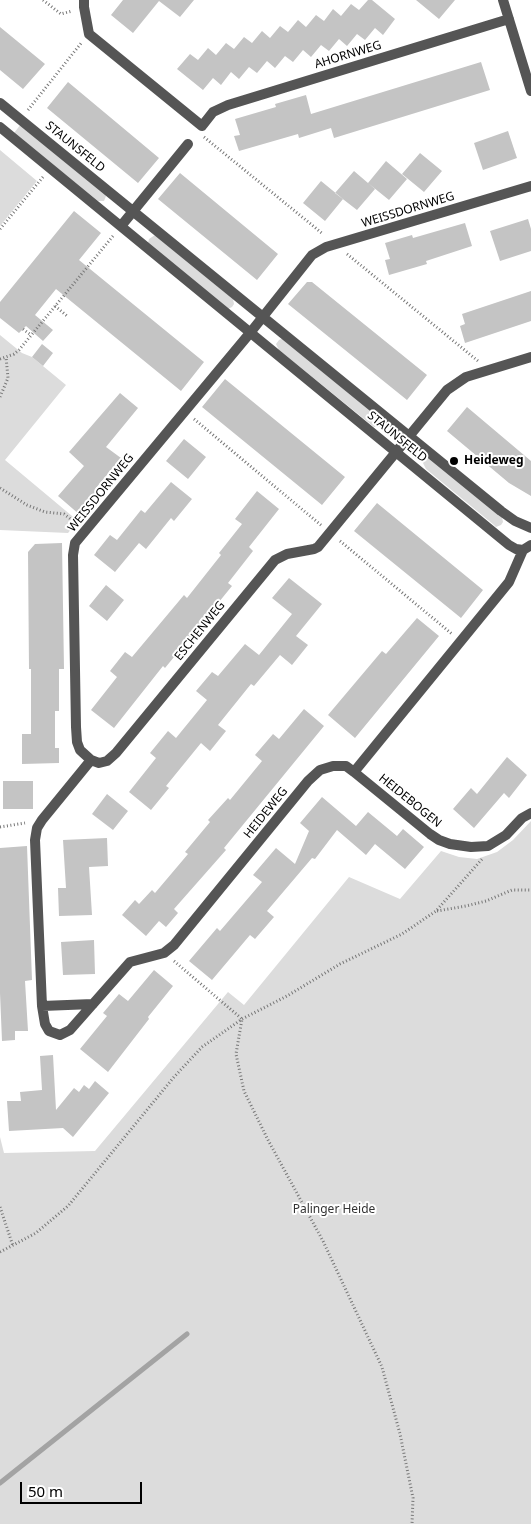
<!DOCTYPE html>
<style>
body{margin:0}
#map{position:relative;width:531px;height:1524px;overflow:hidden;background:#fff;font-family:"Noto Sans",sans-serif}
canvas{display:block}
.scale{position:absolute;left:20px;top:1482px;width:122px;height:22px;box-sizing:border-box;border:2px solid #000;border-top:0;padding-left:6px;font-size:15px;line-height:18px;white-space:nowrap;color:#000;-webkit-text-stroke:4px #fff;paint-order:stroke}
</style>
<div id="map">
<canvas width="531" height="1524"></canvas>
<div class="scale">50 m</div>
</div>
<script>
const c = document.querySelector('canvas').getContext('2d');
c.lineJoin = 'round';
function fillPath(path, color) { c.fillStyle = color; c.fill(path, 'evenodd'); }
const shape = rows => new Path2D(rows.map(r => 'M' + r).join(''));
function trace(path, color, width, dash) { c.strokeStyle = color; c.lineWidth = width; c.lineCap = dash ? 'butt' : 'round'; c.setLineDash(dash || []); c.stroke(path); }
function label(font, color, halo, rows, align = 'center') {
  c.font = font + ' "Noto Sans",sans-serif'; c.lineWidth = 4; c.setLineDash([]); c.textBaseline = 'middle'; c.strokeStyle = halo; c.fillStyle = color; for (const [text, x, y, turn = 0] of rows) {
    c.save(); c.translate(x, y); c.rotate((+turn || 0) * Math.PI / 180); c.textAlign = isNaN(turn) ? turn : align; if (halo) c.strokeText(text, 0, 0); c.fillText(text, 0, 0); c.restore();
  }
}
fillPath(shape([
 [21,124,105,194,106,196,104,201,98,201,14,133],
 [0,150,37,181,0,226],
 [155,235,233,299,234,304,232,307,228,309,148,243,149,239],
 [0,335,22,353,32,357,66,385,5,460,78,521,68,533,0,530],
 [283,338,383,420,383,424,380,427,374,427,279,350,276,344,279,340],
 [427,458,429,458,502,517,503,522,501,525,496,527,494,525,426,469,423,463],
 [531,821,531,1524,0,1524,0,1137,4,1153,95,1151,228,992,244,1005,349,877,400,899,441,851,459,857,477,859,497,852,513,840]
]), '#dcdcdc');
trace(shape([
 [0,1483,187,1334]
]), '#a3a3a3', 5);
fillPath(shape([
 [123,0,194,0,180,17,159,1,133,33,111,15],
 [368,0,372,0,395,19,383,35,375,28,365,40,357,34,347,46,339,39,329,51,321,45,311,57,303,50,293,62,285,56,275,68,267,61,257,73,249,67,239,79,231,72,221,85,213,78,203,90,177,69,190,54,198,60,208,48,216,55,226,43,234,49,244,37,252,43,262,31,270,38,280,26,288,32,298,20,306,27,316,15,324,21,333,9,341,16,351,4,359,10],
 [416,0,455,0,439,19],
 [0,27,45,64,23,89,0,70],
 [481,62,490,90,334,138,331,128,299,138,298,134,239,151,234,136,240,135,235,119,276,107,275,104,306,95,311,114],
 [68,82,159,158,138,183,47,108],
 [508,131,517,158,483,170,474,143],
 [420,153,442,171,424,192,402,174],
 [386,161,407,179,389,200,368,183],
 [354,171,375,189,357,210,335,193],
 [180,173,278,254,257,280,158,199],
 [321,181,343,199,325,221,303,203],
 [74,211,101,233,79,260,204,362,181,391,56,289,35,315,53,330,43,341,26,326,19,333,0,318,0,302],
 [528,219,531,229,531,251,500,261,490,231],
 [465,223,472,246,426,261,427,264,389,275,385,260,390,259,385,243,412,235,413,238],
 [307,282,312,282,427,375,407,400,288,304],
 [531,291,531,321,465,343,460,326,465,324,462,314],
 [42,344,53,353,43,366,32,357],
 [225,379,345,477,322,505,202,407],
 [120,393,138,408,106,447,121,458,96,488,99,491,80,515,58,496,84,466,69,452],
 [467,407,531,461,531,496,509,483,447,431],
 [184,439,206,457,188,479,166,461],
 [171,482,192,499,174,521,171,518,146,549,139,543,115,572,94,555,110,535,117,540,141,510,145,513],
 [257,491,279,509,249,547,253,551,228,583,232,586,165,668,163,666,114,728,91,710,117,677,110,671,125,652,132,657,184,595,187,598,221,555,219,553,242,524,235,519],
 [377,503,483,590,461,618,354,531],
 [62,543,64,669,59,669,59,711,55,711,55,748,59,748,59,763,22,764,22,734,31,734,31,669,29,669,28,552,35,544],
 [289,578,322,604,296,636,308,645,292,665,280,655,254,686,251,684,218,725,226,731,210,751,201,743,166,786,169,788,151,810,129,792,156,758,150,753,168,731,176,738,207,700,196,691,212,672,218,676,245,644,259,655,292,614,272,598],
 [106,585,124,600,107,621,89,606],
 [417,618,439,636,355,738,328,715,382,651,386,654],
 [304,709,324,726,224,848,226,850,174,909,178,913,166,927,159,921,146,936,122,915,135,900,139,904,152,890,155,893,188,854,185,852,210,822,208,820,228,798,230,800,262,761,255,755,273,734,279,739],
 [507,757,527,775,509,798,504,793,474,828,453,809,471,788,477,794],
 [3,781,33,781,33,809,3,809],
 [107,794,128,811,113,830,92,814],
 [322,797,356,826,368,812,397,836,403,829,424,847,405,869,375,844,366,855,337,830,315,859,312,858,267,911,274,917,255,939,250,935,212,980,189,961,217,928,220,931,262,882,253,875,276,848,295,864,309,831,300,823],
 [107,838,108,866,89,867,92,915,59,916,58,888,66,888,63,840],
 [27,846,32,980,25,981,28,1031,15,1031,15,1040,2,1041,0,993,0,848],
 [94,940,95,974,63,975,61,942],
 [154,970,173,986,148,1017,149,1019,108,1072,80,1049,107,1016,103,1013,119,994,128,1001],
 [53,1055,56,1110,74,1088,79,1092,84,1085,89,1089,95,1081,109,1093,73,1137,63,1128,9,1131,7,1101,21,1101,20,1092,42,1090,40,1056]
]), '#c4c4c4');
trace(shape([
 [43,0,61,14,72,11],
 [28,110,82,42],
 [204,137,323,234],
 [0,229,43,177],
 [347,254,478,361],
 [55,306,67,316],
 [23,329,31,335],
 [0,359,14,354,19,350,113,236],
 [0,397,8,378,6,357],
 [194,419,322,526],
 [0,488,27,505,45,512,64,514,77,524],
 [340,541,452,634],
 [0,827,25,823],
 [437,911,466,906,486,901,512,890,531,890],
 [174,961,242,1019,236,1054,244,1091,268,1140,323,1241,382,1367,400,1434,413,1498,412,1524],
 [0,1207,13,1246],
 [0,1252,36,1233,68,1206,174,1077,202,1047,242,1019,287,996,340,964,402,934,436,911,483,858]
]), '#777', 3, [1, 2.5]);
trace(shape([
 [84,0,84,7,89,34,202,126,213,112,228,105,509,19],
 [503,0,531,91],
 [0,103,501,511,515,521,531,528],
 [0,127,509,545,516,549,523,550,531,545],
 [121,226,188,144],
 [523,550,509,582,354,772,346,766,333,766,320,770,308,781,174,945,164,953,130,962,70,1030,60,1035,49,1031,45,1024,42,1006,35,840,37,828,42,820,91,760,99,763,107,761,116,753,275,560,287,554,314,549,318,547,447,390,466,377,531,357],
 [91,760,80,750,77,742,76,727,73,555,75,543,250,333,312,255,326,247,531,186],
 [354,772,430,834,439,840,450,844,471,847,488,846,506,835,522,818,531,813],
 [42,1006,93,1004]
]), '#555', 10);
for (const [x, y, r, color] of [
 [454,461,5,"#000"]
]) { const dot = new Path2D(); dot.arc(x, y, r, 0, 2 * Math.PI); c.fillStyle = color; c.fill(dot); trace(dot, '#fff', 2); }
label('12px', '#000', '#fff', [
 ["AHORNWEG",348,55,-17],
 ["STAUNSFELD",75,147,39],
 ["WEISSDORNWEG",408,210,-17],
 ["STAUNSFELD",397,437,39],
 ["WEISSDORNWEG",101,493,-51],
 ["ESCHENWEG",200,631,-51],
 ["HEIDEBOGEN",410,801,39],
 ["HEIDEWEG",266,813,-51]
]);
label('bold 12px', '#000', '#fff', [
 ["Heideweg",464,461]
], 'left');
label('12px', '#333', '#fff', [
 ["Palinger Heide",334,1210]
]);
</script>
